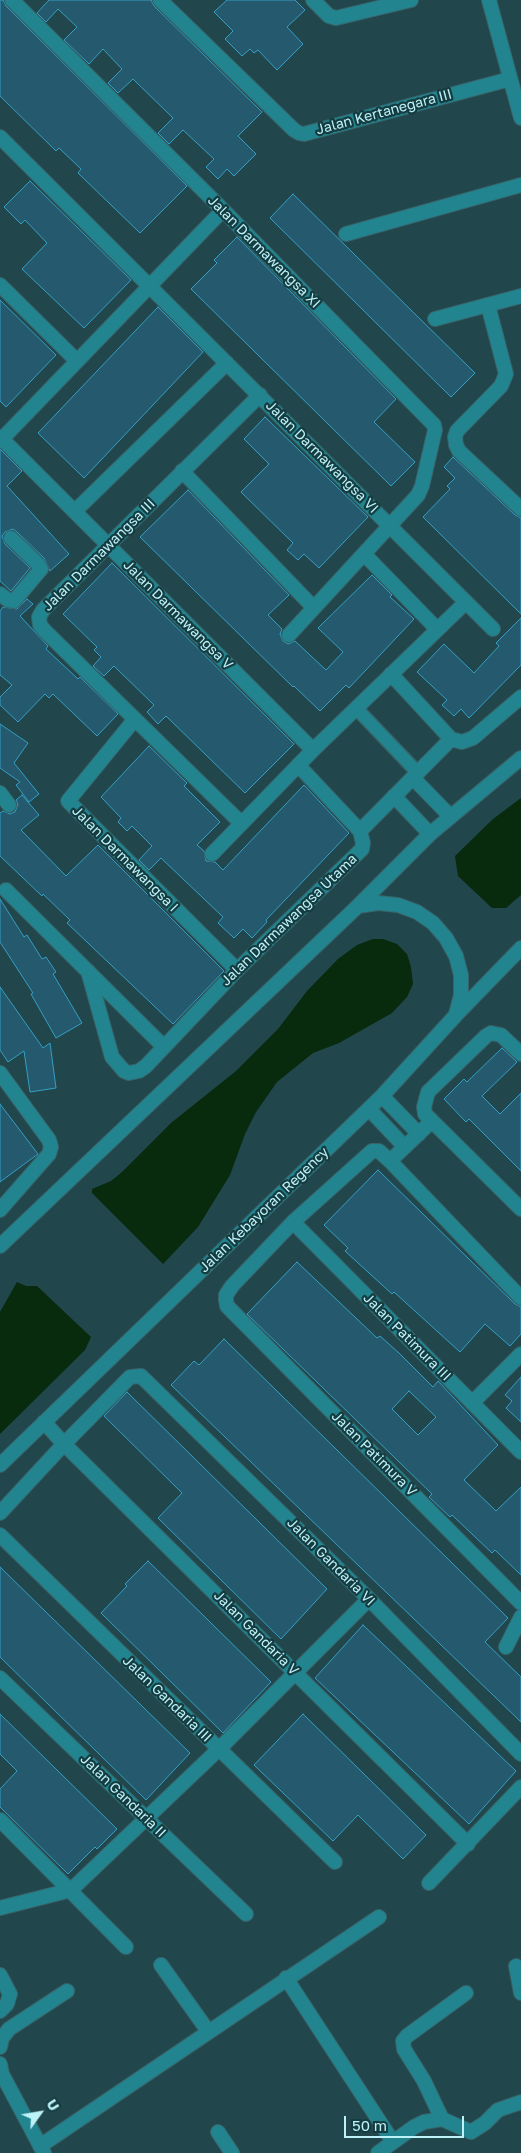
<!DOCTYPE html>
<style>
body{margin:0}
#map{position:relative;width:521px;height:2153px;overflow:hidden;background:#21464b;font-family:"Golos Text",sans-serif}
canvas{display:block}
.north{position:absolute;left:15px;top:2088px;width:50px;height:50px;-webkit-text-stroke:4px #153c40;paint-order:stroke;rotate:58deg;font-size:14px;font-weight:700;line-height:20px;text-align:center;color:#bdf2f9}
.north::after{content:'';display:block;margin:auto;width:18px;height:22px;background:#bdf2f9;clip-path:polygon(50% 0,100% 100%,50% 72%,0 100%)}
.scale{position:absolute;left:344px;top:2116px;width:120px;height:22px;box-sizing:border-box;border:2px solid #bdf2f9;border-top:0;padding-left:6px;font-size:15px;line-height:18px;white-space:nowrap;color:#bdf2f9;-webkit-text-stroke:4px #153c40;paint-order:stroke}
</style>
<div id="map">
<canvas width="521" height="2153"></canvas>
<div class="north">U</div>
<div class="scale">50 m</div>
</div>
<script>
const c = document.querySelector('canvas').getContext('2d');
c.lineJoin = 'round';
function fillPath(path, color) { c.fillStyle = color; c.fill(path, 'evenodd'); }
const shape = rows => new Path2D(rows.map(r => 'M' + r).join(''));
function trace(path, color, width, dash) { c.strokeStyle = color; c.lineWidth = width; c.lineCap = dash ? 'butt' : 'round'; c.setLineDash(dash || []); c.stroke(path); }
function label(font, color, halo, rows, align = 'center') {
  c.font = font + ' "Golos Text",sans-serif'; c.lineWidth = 4.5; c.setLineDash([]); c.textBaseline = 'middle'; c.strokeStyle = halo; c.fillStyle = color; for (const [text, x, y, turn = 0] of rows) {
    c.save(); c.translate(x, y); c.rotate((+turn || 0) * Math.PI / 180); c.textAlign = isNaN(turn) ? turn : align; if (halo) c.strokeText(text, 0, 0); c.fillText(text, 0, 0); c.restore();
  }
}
fillPath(shape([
 [521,798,521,895,506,908,492,908,458,876,455,856,493,819],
 [373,939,383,939,397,944,407,954,411,967,413,984,407,997,392,1013,339,1043,313,1053,277,1082,256,1112,245,1134,230,1175,198,1227,163,1264,92,1193,92,1189,111,1181,122,1172,171,1123,236,1071,278,1029,307,991,338,959,357,945],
 [17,1282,26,1286,37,1286,91,1337,85,1350,0,1434,0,1312]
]), '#082a0d');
const building = shape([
 [0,0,3,0,6,6,187,186,140,233,78,173,81,169,59,148,56,151,0,96,0,0],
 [49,0,151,0,154,6,262,112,238,136,256,154,234,176,227,169,218,179,206,167,214,159,183,130,169,144,158,133,173,118,133,79,118,93,108,83,122,69,103,49,89,64,64,40,77,27,58,9,46,22,37,13,49,0],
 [227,0,295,0,305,10,287,27,303,44,277,70,258,50,254,53,250,49,242,56,225,39,233,31,214,12,227,0],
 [30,181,131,280,84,328,22,269,47,243,25,220,21,224,4,207,30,181],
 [293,194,475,373,451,397,270,218,293,194],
 [237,237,396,399,374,422,415,462,391,486,191,289,217,263,214,260,237,237],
 [0,300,56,355,6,407,0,401,0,300],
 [158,307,203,352,84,478,38,433,158,307],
 [265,417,368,517,319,568,304,554,298,560,287,550,293,543,241,492,269,464,244,439,265,417],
 [0,449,22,471,7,486,69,554,50,571,44,558,17,532,13,529,5,532,2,536,5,544,30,568,11,591,0,581,0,449],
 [453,457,515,515,521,518,521,614,423,517,450,489,447,486,455,478,444,467,453,457],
 [188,490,289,595,268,615,282,629,280,634,283,641,288,644,295,641,326,670,343,652,318,628,372,575,392,595,390,597,414,619,349,688,346,685,320,711,294,686,293,687,140,537,188,490],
 [112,563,294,744,245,793,166,716,158,724,147,712,154,705,114,666,104,676,93,666,101,657,94,650,97,647,63,614,112,563],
 [27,599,33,604,20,616,48,646,46,649,78,679,80,677,118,714,97,736,53,694,49,698,45,694,18,722,0,705,0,697,12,685,0,675,0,611,3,607,17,609,27,599],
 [521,618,521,665,469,718,461,709,454,716,442,705,447,700,417,672,444,644,474,673,499,646,496,643,521,618],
 [0,724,28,743,14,763,39,794,29,802,16,785,20,782,0,768,0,724],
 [149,746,187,783,184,786,220,822,197,845,204,851,206,861,215,862,223,870,304,785,349,833,266,920,267,922,252,938,243,929,234,938,218,923,223,917,161,858,149,870,139,860,152,846,132,826,127,831,118,822,121,818,101,797,149,746],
 [22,795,39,815,21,830,66,876,98,845,224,971,173,1024,67,923,70,920,43,894,42,896,0,856,0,813,3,811,10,814,15,812,18,804,16,800,22,795],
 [0,899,24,937,27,935,42,959,46,957,56,972,53,974,82,1023,56,1038,31,994,33,993,0,942,0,899],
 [0,987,43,1048,50,1043,56,1088,30,1092,24,1051,8,1062,0,1050,0,987],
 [502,1048,517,1062,482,1096,500,1114,521,1093,521,1171,469,1119,466,1122,444,1099,464,1079,467,1082,502,1048],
 [0,1104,38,1154,0,1182,0,1104],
 [378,1170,515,1304,521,1307,521,1334,510,1346,485,1324,460,1352,394,1292,392,1294,345,1251,348,1248,324,1225,378,1170],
 [297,1262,377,1338,380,1336,399,1353,433,1387,438,1381,498,1445,464,1480,496,1511,521,1487,521,1575,495,1550,492,1553,452,1515,450,1517,429,1497,432,1494,247,1314,297,1262],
 [409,1391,436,1417,418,1435,392,1409,409,1391],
 [224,1339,508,1618,485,1642,521,1677,521,1722,171,1385,194,1361,199,1365,224,1339],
 [521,1377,521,1422,506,1408,512,1401,505,1395,521,1377],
 [127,1392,327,1589,281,1639,158,1518,182,1493,104,1416,127,1392],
 [148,1561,271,1682,223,1733,101,1613,127,1586,125,1584,148,1561],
 [0,1567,190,1753,146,1800,0,1657,0,1567],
 [363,1625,516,1771,469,1824,315,1678,363,1625],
 [0,1714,117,1829,97,1849,95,1847,68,1874,0,1807,0,1789,17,1771,0,1754,0,1714],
 [303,1714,426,1835,403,1859,358,1815,333,1841,254,1765,303,1714]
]);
fillPath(building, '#25596d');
trace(building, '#359fc5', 1);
const pedestrian = shape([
 [356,708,418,773]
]);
const minor = shape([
 [12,0,223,210,434,425,435,430,422,486,418,495,289,635],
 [160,0,294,130,299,133,304,134,510,79],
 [313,0,329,16,336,18,411,0],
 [489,0,521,118],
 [0,137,493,629],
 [346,234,521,185],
 [0,285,77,361],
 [488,305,506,374,501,386,457,431,455,437,456,445,459,451,521,509],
 [435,319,521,296],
 [0,437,313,750],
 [2,439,223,210],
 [182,471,314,608],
 [75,511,227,363],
 [364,554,437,629],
 [0,594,8,600,14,601,41,569,38,564,11,538],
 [391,674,451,739],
 [135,719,68,801,237,970],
 [451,739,462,742,473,738,521,697],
 [413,778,450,816],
 [0,793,9,805],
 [394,796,430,834],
 [241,823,45,631,40,625,39,617,43,610,260,395],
 [360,831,451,739],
 [212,854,313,750,466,602],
 [6,890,164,1047],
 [358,906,378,903,398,905,417,912,433,923,446,938,456,956,461,975,461,995,456,1014],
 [88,971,112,1057,124,1071,129,1073,139,1071,146,1066,237,970,362,849,363,843,360,831,298,765],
 [521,1054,501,1035,491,1033,486,1036,428,1092,424,1107,425,1114,432,1121,521,1209],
 [0,1073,49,1140,51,1147,49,1154,0,1210],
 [382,1096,419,1134],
 [369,1109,405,1147],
 [390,1161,432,1121],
 [293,1222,521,1452],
 [0,1246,358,906,430,834,521,758],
 [521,1298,390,1161,379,1151,372,1151,293,1222,232,1286,226,1295,226,1300,227,1306,521,1603],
 [472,1403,521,1354],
 [44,1422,64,1444,468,1844],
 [0,1465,382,1096,456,1015,521,948],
 [0,1513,64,1444,130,1377,141,1376,369,1599,521,1754],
 [0,1535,335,1862],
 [506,1647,521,1617],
 [0,1678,246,1914],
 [0,1820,126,1947],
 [429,1883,521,1787],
 [0,1908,71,1890,219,1749,369,1599],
 [161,1965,208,2031],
 [516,1966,521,1993],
 [0,1975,10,1994,7,2004,0,2011],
 [286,1978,393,2142],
 [0,2047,2,2038,9,2029,67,1991],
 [0,2064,2,2074,44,2153],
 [442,2119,424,2081,404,2049,403,2041,407,2036,466,1993],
 [218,2132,232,2153],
 [40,2146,379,1917],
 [378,2153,414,2127,424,2122,442,2119,471,2132,485,2123,498,2110,521,2102]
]);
trace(pedestrian, '#376369', 15);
trace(minor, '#376369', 16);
trace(pedestrian, '#22848f', 12);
trace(minor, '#22848f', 14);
label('14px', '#bdf2f9', '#153c40', [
 ["Jalan Kertanegara III",384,112,-15],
 ["Jalan Darmawangsa XI",264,252,45],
 ["Jalan Darmawangsa VI",322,457,45],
 ["Jalan Darmawangsa III",99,555,-45],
 ["Jalan Darmawangsa V",178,615,45],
 ["Jalan Darmawangsa I",125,859,45],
 ["Jalan Darmawangsa Utama",289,920,-44],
 ["Jalan Kebayoran Regency",264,1210,-44],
 ["Jalan Patimura III",407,1337,45],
 ["Jalan Patimura V",374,1454,45],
 ["Jalan Gandaria VI",331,1562,45],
 ["Jalan Gandaria V",256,1633,45],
 ["Jalan Gandaria III",167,1699,44],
 ["Jalan Gandaria II",123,1796,44]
]);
</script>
